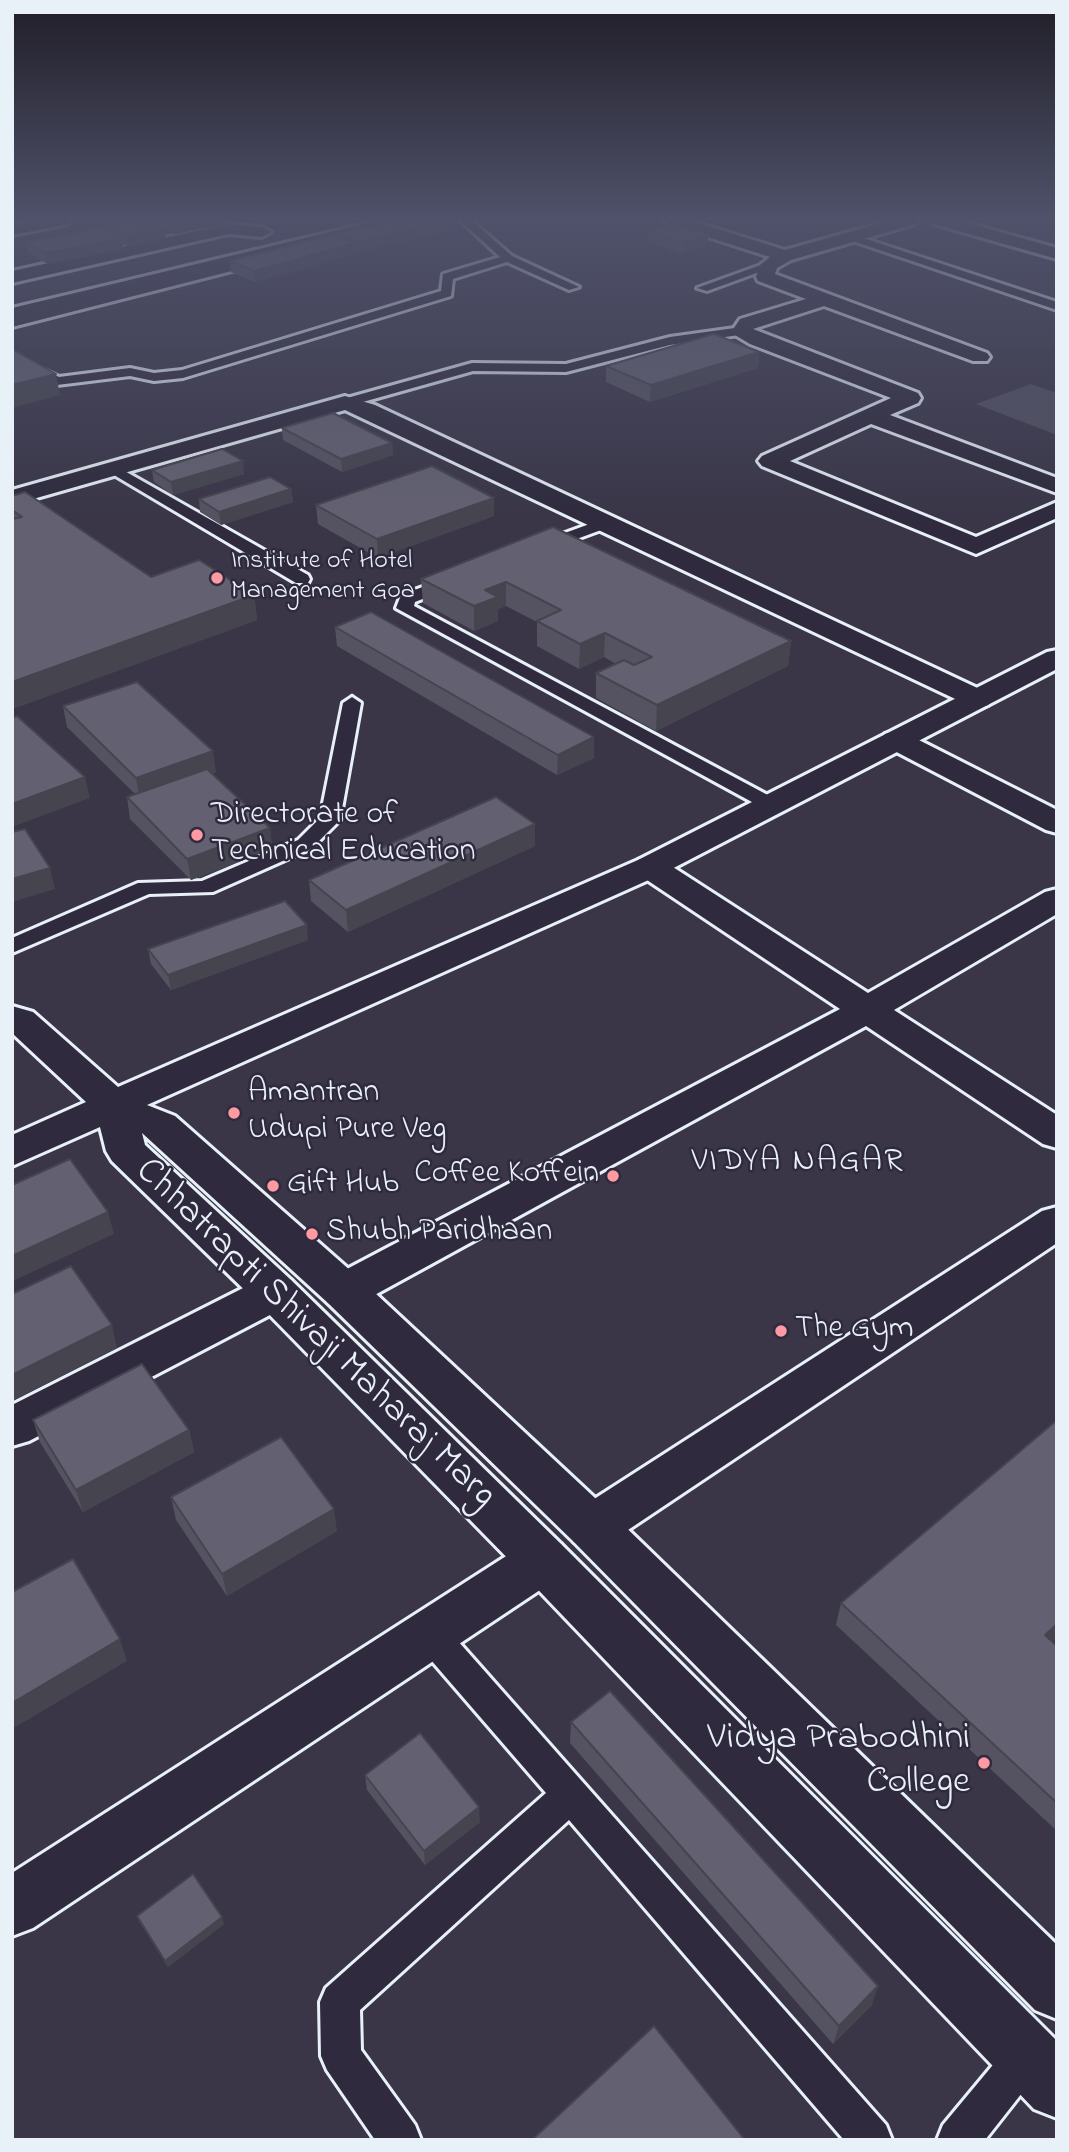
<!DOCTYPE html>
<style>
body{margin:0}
#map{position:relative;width:1069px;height:2152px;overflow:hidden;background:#3a3648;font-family:"Indie Flower",sans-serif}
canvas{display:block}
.frame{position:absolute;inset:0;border:14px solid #e8f1f8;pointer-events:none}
</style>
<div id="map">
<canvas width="1069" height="2152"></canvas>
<div class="frame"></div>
</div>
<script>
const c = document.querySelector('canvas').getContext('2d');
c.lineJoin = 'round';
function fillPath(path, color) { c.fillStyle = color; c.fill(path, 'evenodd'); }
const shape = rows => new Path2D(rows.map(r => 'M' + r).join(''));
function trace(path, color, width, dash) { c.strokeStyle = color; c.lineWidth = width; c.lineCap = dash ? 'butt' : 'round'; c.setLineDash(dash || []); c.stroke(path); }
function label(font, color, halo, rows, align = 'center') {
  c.font = font + ' "Indie Flower",sans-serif'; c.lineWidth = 5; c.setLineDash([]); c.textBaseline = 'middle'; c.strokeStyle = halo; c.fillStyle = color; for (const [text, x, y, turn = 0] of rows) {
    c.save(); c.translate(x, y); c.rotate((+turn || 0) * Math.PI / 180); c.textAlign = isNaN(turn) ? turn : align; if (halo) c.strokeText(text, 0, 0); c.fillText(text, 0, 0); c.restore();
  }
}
fillPath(shape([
 [1031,384,1057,393,1057,435,976,404]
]), '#504e5f');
const lane = shape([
 [460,220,471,220,512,256,579,287,569,290,507,262,453,279,451,296,183,378,154,381,130,376,57,385,12,364,12,355,59,377,130,368,154,373,182,370,441,291,443,274,500,257,460,220],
 [851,234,1057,302,1057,310,847,239,845,237,851,234],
 [263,257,267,258,267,262,12,327,12,319,263,257],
 [769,262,773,263,773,267,707,291,697,288,769,262],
 [742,327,748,331,746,334,670,345,566,372,473,371,345,407,338,403,340,400,472,363,566,364,670,337,742,327],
 [114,465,308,575,310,579,308,583,296,583,109,472,107,469,114,465],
 [606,518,614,523,612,526,544,551,532,551,530,548,532,545,606,518],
 [452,576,458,577,460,581,458,585,415,602,414,606,777,800,780,804,777,808,763,808,396,608,401,595,452,576],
 [352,697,361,703,340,820,312,848,213,892,149,894,12,953,12,938,138,883,202,881,298,840,320,818,343,703,352,697],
 [430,1619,442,1623,886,2125,892,2140,844,2140,569,1820,360,2010,361,2050,415,2125,421,2140,375,2140,327,2070,321,2056,320,2002,326,1988,546,1793,418,1645,413,1634,418,1623,430,1619],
 [1026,2036,1040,2042,1046,2056,1040,2070,985,2140,937,2140,943,2125,1012,2042,1026,2036]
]);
const street = shape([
 [39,220,71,220,68,224,12,235,12,225,39,220],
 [664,220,689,220,785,250,892,220,917,220,915,224,791,260,777,268,775,274,987,353,990,357,987,361,973,361,824,306,753,329,918,393,921,398,918,403,890,415,1057,478,1057,493,871,424,790,461,976,537,1057,502,1057,518,976,554,762,466,758,461,762,456,891,398,750,344,735,335,732,331,740,319,806,299,758,281,756,277,760,265,770,257,667,224,664,220],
 [931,220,957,220,1057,248,1057,259,934,224,931,220],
 [228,224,262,227,271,232,262,237,228,234,12,283,12,271,228,224],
 [345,396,375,405,988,693,993,699,988,705,978,708,968,705,345,410,12,505,12,490,345,396],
 [896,731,907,734,1057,810,1057,833,1046,830,885,746,881,740,885,734,896,731],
 [650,857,662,860,868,993,1045,892,1057,889,1057,914,894,1010,1057,1115,1057,1148,1043,1144,866,1026,360,1303,344,1308,328,1303,322,1291,328,1279,840,1009,638,874,633,867,638,860,650,857],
 [1057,1207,1057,1243,610,1542,592,1548,574,1542,567,1527,574,1512,1042,1211,1057,1207],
 [275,1275,291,1280,297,1292,291,1304,29,1441,12,1446,12,1405,259,1280,275,1275],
 [543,1538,561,1544,568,1560,561,1576,33,1928,12,1936,12,1873,525,1544,543,1538]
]);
const secondary = shape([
 [1057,650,1057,669,662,874,147,1105,175,1116,360,1279,610,1512,1057,1945,1057,2019,1035,2010,574,1542,328,1303,142,1133,145,1145,291,1280,561,1544,1057,2041,1057,2118,1034,2109,525,1576,259,1304,112,1161,106,1151,100,1127,12,1166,12,1135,86,1102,12,1033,12,1006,33,1012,118,1087,638,860,1047,652,1057,650]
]);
const highway = shape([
 [381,220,409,220,406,224,12,320,12,308,381,220]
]);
trace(lane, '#e8f1f8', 6);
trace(street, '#e8f1f8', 6);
trace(secondary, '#e8f1f8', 6);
trace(highway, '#e8f1f8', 6);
fillPath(lane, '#2f2a3d');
fillPath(street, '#2f2a3d');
fillPath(secondary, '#2f2a3d');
fillPath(highway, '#2f2a3d');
fillPath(shape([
 [151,220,219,220,220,225,175,234,157,224,164,228,165,238,127,246,123,244,124,249,47,264,28,252,26,242,104,228,104,226,151,222],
 [397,220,456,220,457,229,358,252,356,251,356,254,255,282,231,272,230,261,338,237,337,233],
 [648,231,708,235,707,245,682,253,648,242],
 [759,352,758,368,650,402,606,382,606,366],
 [282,428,392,443,393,455,342,472,283,440],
 [152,470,244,474,173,495,154,482],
 [291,489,293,502,221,525,200,512,199,499],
 [12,496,151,577,254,595,257,620,12,709],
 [316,505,494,516,378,558,318,524],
 [553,527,791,641,788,666,656,731,596,698,596,673,616,664,604,657,579,669,537,646,537,622,506,606,498,609,498,621,474,631,423,603,421,579],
 [335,627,594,758,557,775,337,646],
 [63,706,216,772,212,774,270,828,272,849,191,880,130,819,127,797,135,794,67,727],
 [535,846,348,932,311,901,309,880],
 [308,940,171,990,151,964,148,949],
 [33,1420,189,1430,194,1452,83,1512,40,1442],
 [171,1497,337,1531,227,1596,176,1520],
 [841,1603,1052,1642,1057,1646,1057,1831,836,1625],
 [571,1722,872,2005,833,2044,570,1743],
 [365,1775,480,1822,425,1865,367,1790],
 [137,1916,224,1924,168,1967,140,1923]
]), '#555361');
fillPath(shape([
 [196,220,219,220,220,225,175,234,174,224],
 [452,220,456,220,457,229,358,252,358,242],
 [164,228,165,238,127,246,125,236],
 [708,235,707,245,682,253,682,243],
 [122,239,124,249,47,264,45,253],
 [355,243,356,254,255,282,254,271],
 [759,352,758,368,650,402,651,385],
 [56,374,60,395,12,408,12,385],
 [392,443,393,455,342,472,341,459],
 [243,461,244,474,173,495,171,482],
 [291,489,293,502,221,525,219,512],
 [494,498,494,516,378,558,377,539],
 [506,582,506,606,498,609,498,621,474,631,474,606,485,590],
 [254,595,257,620,12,709,12,682],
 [605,633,604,657,579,669,580,644],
 [791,641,788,666,656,731,657,705],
 [594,737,594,758,557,775,558,755],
 [213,751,216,772,140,799,136,778],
 [85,777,90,798,12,827,12,804],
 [535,824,535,846,348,932,346,910],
 [270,828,272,849,191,880,187,859],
 [50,868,55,889,12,902,12,879],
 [307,925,308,940,171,990,168,975],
 [108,1212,114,1234,13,1281,12,1277,12,1256],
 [112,1325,117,1348,12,1401,12,1375],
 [189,1430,194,1452,83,1512,76,1490],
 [334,1509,337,1531,227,1596,222,1574],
 [1057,1624,1057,1638,1036,1657,1045,1635],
 [120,1639,127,1661,12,1729,12,1703],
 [479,1807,480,1822,425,1865,424,1851],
 [222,1917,224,1924,168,1967,165,1961],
 [878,1986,872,2005,833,2044,839,2026]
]), '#45444f');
const building = shape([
 [135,220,147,220,164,228,125,236,104,226,135,220],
 [166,220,196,220,174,224,166,220],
 [397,220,452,220,358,242,337,233,397,220],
 [674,224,708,235,682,243,648,231,674,224],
 [103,227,122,239,45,253,26,242,103,227],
 [331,235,355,243,254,271,230,261,331,235],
 [714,334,759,352,651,385,606,366,714,334],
 [12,349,56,374,12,385,12,349],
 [333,413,392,443,341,459,282,428,333,413],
 [222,449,243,461,171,482,152,470,222,449],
 [432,466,494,498,377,539,316,505,432,466],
 [270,477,291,489,219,512,199,499,270,477],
 [25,492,151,577,199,560,254,595,12,682,12,519,22,517,12,510,12,496,25,492],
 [553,527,791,641,657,705,596,673,624,660,634,665,652,657,605,633,580,644,537,621,561,610,506,582,485,590,498,597,474,606,421,579,553,527],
 [371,612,594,737,558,755,335,627,371,612],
 [137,682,213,751,136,778,63,706,137,682],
 [17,716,85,777,12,804,12,718,17,716],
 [207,769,270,828,187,859,127,797,207,769],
 [496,797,535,824,346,910,309,880,496,797],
 [25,829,50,868,12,879,12,832,25,829],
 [285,901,307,925,168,975,148,949,285,901],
 [70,1159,108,1212,12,1256,12,1185,70,1159],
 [71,1266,112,1325,12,1375,12,1294,71,1266],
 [142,1364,189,1430,76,1490,33,1420,142,1364],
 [1057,1420,1057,1624,1045,1635,1057,1646,1057,1803,841,1603,1057,1420],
 [281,1437,334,1509,222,1574,171,1497,281,1437],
 [73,1559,120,1639,12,1703,12,1592,73,1559],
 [610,1691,878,1986,839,2026,571,1722,610,1691],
 [420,1733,479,1807,424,1851,365,1775,420,1733],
 [193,1874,222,1917,165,1961,137,1916,193,1874],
 [654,2026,745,2140,532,2140,654,2026]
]);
fillPath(building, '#636171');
trace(building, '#45444f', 2);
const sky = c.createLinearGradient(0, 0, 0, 521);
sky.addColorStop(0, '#201e28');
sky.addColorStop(0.42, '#4f526a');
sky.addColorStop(1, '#4f526a00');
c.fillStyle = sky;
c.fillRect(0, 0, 1069, 521);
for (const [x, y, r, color] of [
 [217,578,7,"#ff9aa2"],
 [197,835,7,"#ff9aa2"],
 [234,1113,7,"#ff9aa2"],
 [613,1176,7,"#ff9aa2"],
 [273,1186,7,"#ff9aa2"],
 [312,1234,7,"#ff9aa2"],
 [781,1331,7,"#ff9aa2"],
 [984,1763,7,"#ff9aa2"]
]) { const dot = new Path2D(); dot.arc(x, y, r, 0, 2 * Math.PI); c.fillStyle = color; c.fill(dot); trace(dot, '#2f2a3d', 2.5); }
label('26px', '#e8f1f8', '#2f2a3d', [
 ["Institute of Hotel",231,563],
 ["Management Goa",231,593]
], 'left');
label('32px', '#e8f1f8', '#2f2a3d', [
 ["Directorate of",211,817],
 ["Technical Education",211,854],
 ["Amantran",248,1095],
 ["Udupi Pure Veg",248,1132],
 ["Coffee Koffein",599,1176,"right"],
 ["Gift Hub",287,1186],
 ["Shubh Paridhaan",326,1234],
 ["The Gym",795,1331]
], 'left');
c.letterSpacing = '2px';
label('33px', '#e8f1f8', '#2f2a3d', [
 ["VIDYA NAGAR",798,1164]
]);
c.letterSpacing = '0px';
label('38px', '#e8f1f8', '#2f2a3d', [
 ["Chhatrapti Shivaji Maharaj Marg",314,1335,44]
]);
label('38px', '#e8f1f8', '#2f2a3d', [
 ["Vidya Prabodhini",970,1741],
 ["College",970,1785]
], 'right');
</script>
